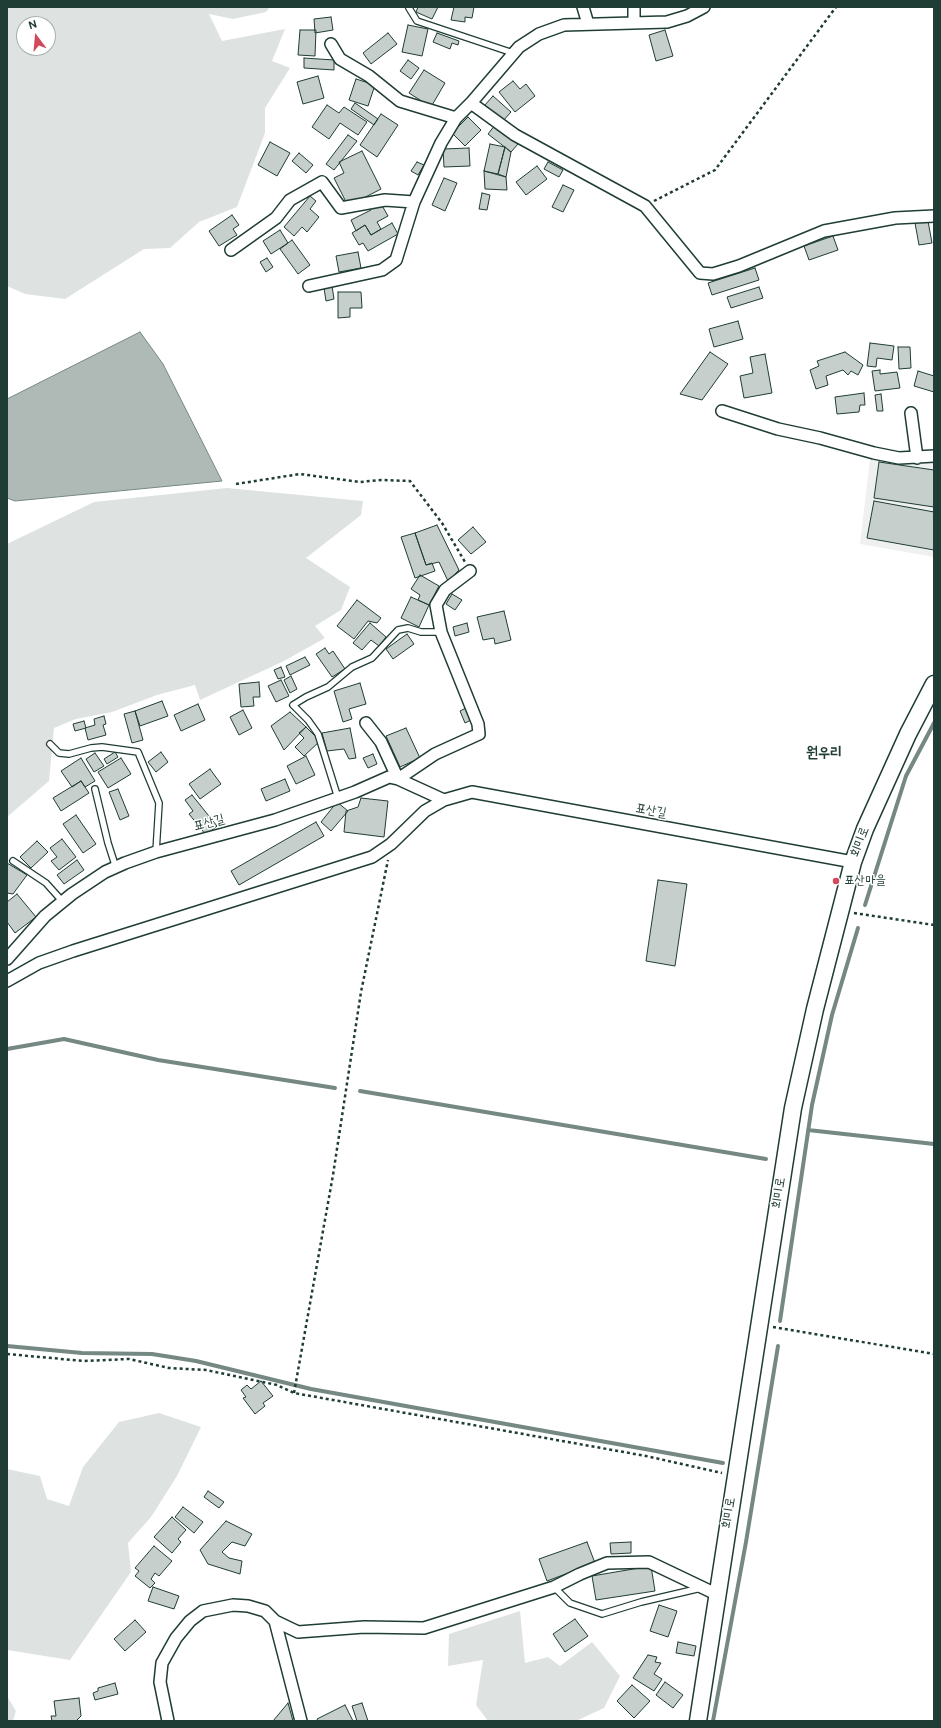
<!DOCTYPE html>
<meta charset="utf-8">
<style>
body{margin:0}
#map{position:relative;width:941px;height:1728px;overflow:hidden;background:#fff;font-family:"Balsamiq Sans",sans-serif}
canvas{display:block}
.frame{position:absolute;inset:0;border:8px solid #1f3d34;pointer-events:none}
.north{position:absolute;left:16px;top:16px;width:40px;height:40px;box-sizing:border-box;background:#fff;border:1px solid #a5b1ae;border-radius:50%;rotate:344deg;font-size:11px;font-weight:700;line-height:16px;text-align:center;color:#1f3d34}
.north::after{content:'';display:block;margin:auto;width:14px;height:18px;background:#d1495b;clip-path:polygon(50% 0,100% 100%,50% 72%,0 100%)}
</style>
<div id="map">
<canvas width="941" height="1728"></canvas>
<div class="frame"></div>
<div class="north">N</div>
</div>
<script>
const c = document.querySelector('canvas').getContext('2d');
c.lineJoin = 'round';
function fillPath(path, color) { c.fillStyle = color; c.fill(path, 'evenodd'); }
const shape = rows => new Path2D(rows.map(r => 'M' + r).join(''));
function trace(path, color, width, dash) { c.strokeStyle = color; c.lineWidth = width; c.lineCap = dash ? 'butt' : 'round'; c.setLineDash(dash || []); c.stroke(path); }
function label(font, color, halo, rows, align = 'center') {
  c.font = font + ' "Balsamiq Sans","Poor Story",sans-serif'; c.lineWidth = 3; c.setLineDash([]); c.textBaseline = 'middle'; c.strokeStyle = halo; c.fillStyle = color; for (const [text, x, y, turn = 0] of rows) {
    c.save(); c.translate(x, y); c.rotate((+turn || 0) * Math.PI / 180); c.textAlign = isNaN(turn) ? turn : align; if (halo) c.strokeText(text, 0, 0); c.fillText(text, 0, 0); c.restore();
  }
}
fillPath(shape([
 [870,459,934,461,934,557,860,544]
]), '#eef1f0');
fillPath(shape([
 [7,7,270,7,266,12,233,19,209,14,222,41,285,29,272,61,290,68,265,108,265,133,237,207,199,222,170,248,144,249,65,299,25,294,7,286],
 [24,24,48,24,48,48,24,48],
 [227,488,363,501,361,515,306,558,350,587,341,610,315,626,325,638,284,661,200,700,195,685,157,695,112,712,76,719,54,728,49,781,7,817,7,544,94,502],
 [159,1413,201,1427,177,1476,151,1517,128,1543,131,1572,70,1660,7,1650,7,1469,40,1476,47,1499,69,1506,83,1467,119,1422],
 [520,1611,525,1663,548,1657,560,1666,592,1642,620,1676,604,1708,576,1721,488,1721,476,1705,483,1660,448,1666,449,1634],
 [7,1696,16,1711,13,1721,7,1721]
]), '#dee3e2');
const water = shape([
 [140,332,163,364,222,481,15,501,7,498,7,399,140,332]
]);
fillPath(water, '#afbab7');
trace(water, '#758883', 1);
trace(shape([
 [865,905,906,776,934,723],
 [7,1049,64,1039,158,1060,335,1088],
 [360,1091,766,1159],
 [808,1130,934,1144],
 [780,1321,812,1105,832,1015,858,928],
 [7,1346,82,1353,152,1354,196,1361,311,1389,723,1463],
 [713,1721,746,1542,778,1346]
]), '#758883', 4);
const building = shape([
 [418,7,438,7,432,19,416,12,418,7],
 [454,7,474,7,472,18,465,17,465,22,451,20,454,7],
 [331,17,333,30,315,33,314,19,331,17],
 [408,25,428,29,422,56,402,52,408,25],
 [300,30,316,30,315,56,298,55,300,30],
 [665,30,673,56,656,61,649,35,665,30],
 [388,33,397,44,371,64,363,53,388,33],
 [437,33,459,41,458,45,452,43,450,49,433,42,437,33],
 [304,58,334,60,334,70,304,68,304,58],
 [408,60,419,68,411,79,400,71,408,60],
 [424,70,445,83,431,107,409,93,424,70],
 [318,76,324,98,303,104,297,82,318,76],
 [356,79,375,85,368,106,349,100,356,79],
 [513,81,520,89,526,84,535,96,515,112,499,92,513,81],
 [493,96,511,112,502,122,484,106,493,96],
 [355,103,378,119,374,125,351,109,355,103],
 [327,105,339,113,344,107,367,122,358,135,340,123,329,139,312,127,327,105],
 [381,114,398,125,377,157,360,145,381,114],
 [468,117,481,130,465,146,452,133,468,117],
 [495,125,518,144,511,152,488,134,495,125],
 [348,135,357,141,334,170,326,164,348,135],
 [270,142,290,153,277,176,258,165,270,142],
 [490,144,505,147,498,174,484,171,490,144],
 [505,147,511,152,506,177,498,174,505,147],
 [469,148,470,166,444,167,443,149,469,148],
 [362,151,381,189,348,206,334,178,344,173,339,162,362,151],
 [299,153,313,165,306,173,292,161,299,153],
 [417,162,424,165,418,175,411,171,417,162],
 [548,162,563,170,559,177,544,169,548,162],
 [537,166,547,179,526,195,516,182,537,166],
 [484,171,506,177,507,190,485,189,484,171],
 [444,178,457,183,445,211,432,205,444,178],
 [563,185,574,190,563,212,552,207,563,185],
 [482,193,490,195,487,210,479,209,482,193],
 [310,196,316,201,310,209,319,217,307,232,302,227,294,236,284,227,310,196],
 [380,202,388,216,377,222,381,229,371,235,365,225,356,231,351,220,371,210,369,207,380,202],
 [232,215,239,225,233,229,237,235,219,246,209,231,232,215],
 [928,221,932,243,919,245,915,223,928,221],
 [392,223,398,234,368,251,363,243,359,245,352,233,365,225,371,235,392,223],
 [280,230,288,243,271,254,263,241,280,230],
 [833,236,838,250,809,260,804,246,833,236],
 [292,240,310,265,298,274,280,249,292,240],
 [358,252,361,268,339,272,336,256,358,252],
 [267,258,273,267,266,272,260,262,267,258],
 [755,268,759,280,712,295,708,283,755,268],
 [332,286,334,299,326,301,324,288,332,286],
 [759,287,763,298,731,308,727,297,759,287],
 [338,292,361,292,362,308,350,308,350,317,338,318,338,292],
 [738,321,743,339,714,347,709,329,738,321],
 [870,343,894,346,892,360,877,358,876,367,867,366,870,343],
 [898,347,910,347,911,368,899,369,898,347],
 [710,352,728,364,702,400,680,394,710,352],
 [845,352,863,365,858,375,851,371,848,375,843,370,826,376,828,385,816,389,810,370,819,366,817,361,845,352],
 [765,354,772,393,744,398,740,376,753,373,750,357,765,354],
 [880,370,880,374,897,372,900,388,875,391,872,371,880,370],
 [918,371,934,376,934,392,914,386,918,371],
 [864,393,865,405,860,405,859,412,837,414,835,397,864,393],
 [881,394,883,411,877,411,875,395,881,394],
 [879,462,934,470,934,507,874,498,879,462],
 [874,501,934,512,934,550,867,538,874,501],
 [437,525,459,570,448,581,439,562,426,565,415,533,437,525],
 [473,527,486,542,471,554,458,540,473,527],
 [415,533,426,565,432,563,435,571,415,578,401,537,415,533],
 [420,575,439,586,429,605,418,600,420,595,411,589,420,575],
 [452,594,462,600,455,610,446,604,452,594],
 [411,597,429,605,419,627,401,618,411,597],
 [357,600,381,618,377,623,368,621,354,639,337,626,357,600],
 [504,611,511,640,495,644,494,638,483,640,477,617,504,611],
 [370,623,386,637,379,646,371,640,362,650,353,643,370,623],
 [467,623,469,632,455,636,453,627,467,623],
 [407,634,414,644,393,659,386,649,407,634],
 [325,648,329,654,333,651,345,669,332,677,316,654,325,648],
 [305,657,310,665,290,675,286,666,305,657],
 [281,667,285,677,278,679,274,670,281,667],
 [291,676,297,689,290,693,284,680,291,676],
 [281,680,289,696,276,702,268,686,281,680],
 [259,682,260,697,253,697,254,706,241,707,239,684,259,682],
 [360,683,366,704,349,709,352,719,343,722,334,691,360,683],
 [162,701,168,716,140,726,135,711,162,701],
 [198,704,205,720,181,731,174,715,198,704],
 [466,708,471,720,465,723,460,711,466,708],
 [243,710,252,728,239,735,230,717,243,710],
 [135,711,143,740,132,743,124,714,135,711],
 [290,712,306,727,284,750,271,726,290,712],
 [104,716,106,724,103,725,106,735,88,740,85,728,95,725,94,719,104,716],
 [84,721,86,728,75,731,73,724,84,721],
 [306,727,320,741,304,756,295,747,304,738,299,733,306,727],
 [350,728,356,758,349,759,344,749,327,751,322,733,350,728],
 [406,728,420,758,400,767,386,736,406,728],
 [115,752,118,757,107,764,104,759,115,752],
 [161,752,168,762,156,772,148,762,161,752],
 [95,753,104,766,94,772,86,759,95,753],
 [373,754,377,764,368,768,363,758,373,754],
 [306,756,315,775,296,784,287,766,306,756],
 [81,758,95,781,85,787,81,781,72,787,61,771,81,758],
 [121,758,131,774,108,788,98,772,121,758],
 [210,769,221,784,200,799,189,784,210,769],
 [285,779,290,791,266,801,261,789,285,779],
 [81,781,89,793,61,811,53,798,81,781],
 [118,789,129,816,120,820,109,792,118,789],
 [192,795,217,826,206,835,189,814,193,811,185,800,192,795],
 [361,798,388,801,384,837,344,832,346,811,358,807,361,798],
 [337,802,348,811,331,831,321,822,337,802],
 [76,815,96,844,83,853,63,824,76,815],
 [316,822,324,836,239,885,231,871,316,822],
 [62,839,76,857,59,870,51,861,57,857,50,848,62,839],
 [37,841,48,852,31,868,20,857,37,841],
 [77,860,84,870,64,884,57,875,77,860],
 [7,863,27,875,13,894,7,893,7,863],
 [658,880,687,884,675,966,646,961,658,880],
 [17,894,36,917,15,933,7,922,7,902,17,894],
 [261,1381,273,1396,263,1403,265,1406,255,1414,243,1398,246,1397,241,1390,247,1385,251,1389,261,1381],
 [208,1491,224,1502,219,1508,204,1497,208,1491],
 [183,1507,203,1522,194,1533,175,1517,183,1507],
 [172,1517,186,1530,178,1539,181,1542,172,1553,154,1537,172,1517],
 [226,1521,252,1534,245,1546,232,1542,222,1552,229,1558,242,1561,240,1574,208,1564,200,1550,226,1521],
 [587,1542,595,1563,547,1581,539,1559,587,1542],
 [631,1542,631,1553,611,1554,610,1543,631,1542],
 [154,1546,172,1561,159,1576,155,1573,151,1579,155,1583,150,1588,135,1576,139,1571,135,1568,154,1546],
 [651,1566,655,1591,596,1600,592,1576,651,1566],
 [153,1587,179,1596,174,1609,148,1601,153,1587],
 [659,1605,677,1611,668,1637,650,1631,659,1605],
 [575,1619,588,1636,565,1652,553,1634,575,1619],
 [135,1620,146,1632,125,1651,114,1639,135,1620],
 [678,1642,696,1646,694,1656,676,1653,678,1642],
 [648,1655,657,1657,655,1662,661,1663,654,1674,662,1679,654,1691,633,1678,648,1655],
 [665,1682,683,1695,673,1708,656,1695,665,1682],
 [115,1683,118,1694,95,1700,93,1693,98,1691,98,1688,115,1683],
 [632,1685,650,1701,634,1718,617,1701,632,1685],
 [79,1698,81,1716,76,1721,52,1721,51,1716,56,1716,54,1701,79,1698],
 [288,1703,293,1721,273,1721,288,1703],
 [362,1703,368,1721,357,1721,352,1706,362,1703],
 [345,1705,353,1721,318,1721,317,1719,345,1705]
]);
fillPath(building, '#c7cfcc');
trace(building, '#1f3d34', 1);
const lane = shape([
 [409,8,417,21,513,53],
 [50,744,59,753,69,754,91,748,102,747,138,752,159,803,156,852],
 [95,789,108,843,116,868],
 [338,798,318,734,308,720,293,705,306,697,328,687,352,667,372,658,398,630,408,628,421,632,441,632],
 [13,861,46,883,63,902],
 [554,1587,570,1603,602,1614,641,1602,701,1588]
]);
const street = shape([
 [583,7,588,24],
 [634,22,634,7],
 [331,44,340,59,369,76,400,101,456,118],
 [471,103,515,135,645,206,700,273,713,274,739,266,824,231,895,218,934,216],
 [231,250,276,218,290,200,322,182,341,208,385,200,414,202],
 [309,286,382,270,396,260,414,202,441,143,456,118,471,103,519,47,539,34,564,25,667,22,687,16,704,7],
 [722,411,778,429,820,438,874,453,899,458,934,456],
 [911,413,917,458],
 [366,723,381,742,398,779,435,754,479,734,478,724,441,632,436,605,445,590,470,571],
 [7,959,45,916,72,894,105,872,125,863,156,852,275,820,355,792,389,777,398,779,444,800],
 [7,981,39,963,73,951,372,857,391,844,425,811,444,800,472,792,853,862],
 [275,1621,301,1721],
 [168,1721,160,1682,162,1663,176,1638,190,1621,203,1611,233,1605,248,1606,265,1611,275,1621,298,1632,364,1627,424,1628,554,1587,580,1574,607,1563,649,1562,716,1594]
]);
const secondary = shape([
 [698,1721,793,1108,815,1009,853,862,865,829,908,734,934,684]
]);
trace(lane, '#1f3d34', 8);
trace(street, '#1f3d34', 14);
trace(secondary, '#1f3d34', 19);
trace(shape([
 [654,201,715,170,836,7],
 [236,484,300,474,360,482,381,480,410,481,442,523,465,562],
 [854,913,934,925],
 [773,1327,934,1354],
 [7,1354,84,1361,129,1359,169,1368,206,1370,277,1385,294,1393,646,1456,722,1473],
 [294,1393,333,1175,361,992,388,860]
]), '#1f3d34', 2.5, [3, 3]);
trace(lane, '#fff', 5.5);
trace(street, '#fff', 11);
trace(secondary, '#fff', 16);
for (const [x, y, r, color] of [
 [836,881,4,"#d1495b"]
]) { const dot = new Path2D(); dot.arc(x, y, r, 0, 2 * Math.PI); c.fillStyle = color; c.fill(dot); trace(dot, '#fff', 1.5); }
label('13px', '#1f3d34', '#fff', [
 ["표산길",651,811,10],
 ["표산길",209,823,-15],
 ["회미로",860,842,-69],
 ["회미로",779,1193,-81],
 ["회미로",729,1513,-81]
]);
label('13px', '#1f3d34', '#fff', [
 ["표산마을",844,881]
], 'left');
label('bold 15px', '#1f3d34', '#fff', [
 ["원우리",824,753]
]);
</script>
